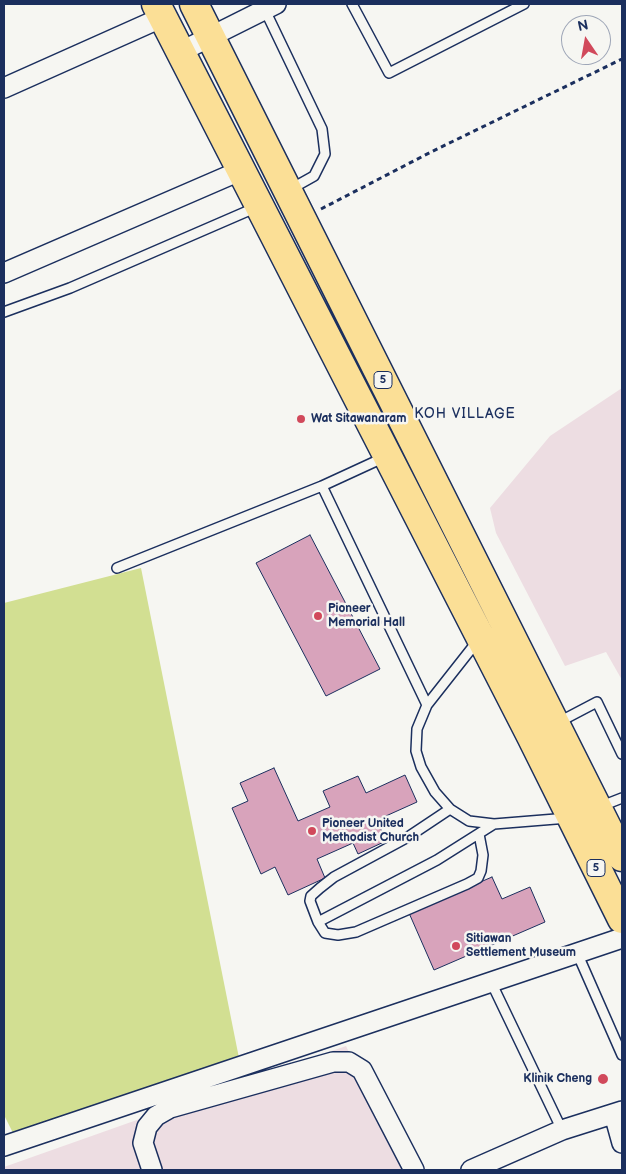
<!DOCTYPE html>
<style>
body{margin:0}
#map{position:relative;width:626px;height:1174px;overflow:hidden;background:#f6f6f2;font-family:"Balsamiq Sans",sans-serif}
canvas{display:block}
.frame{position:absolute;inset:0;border:5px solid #1b2f5e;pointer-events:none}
.north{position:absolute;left:561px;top:15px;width:50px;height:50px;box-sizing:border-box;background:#f6f6f2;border:1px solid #9ea6b7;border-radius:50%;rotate:348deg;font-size:14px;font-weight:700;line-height:20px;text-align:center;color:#1b2f5e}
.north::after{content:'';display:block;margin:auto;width:18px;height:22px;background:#d1495b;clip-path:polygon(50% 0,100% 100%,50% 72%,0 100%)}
</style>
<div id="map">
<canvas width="626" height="1174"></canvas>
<div class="frame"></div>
<div class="north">N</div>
</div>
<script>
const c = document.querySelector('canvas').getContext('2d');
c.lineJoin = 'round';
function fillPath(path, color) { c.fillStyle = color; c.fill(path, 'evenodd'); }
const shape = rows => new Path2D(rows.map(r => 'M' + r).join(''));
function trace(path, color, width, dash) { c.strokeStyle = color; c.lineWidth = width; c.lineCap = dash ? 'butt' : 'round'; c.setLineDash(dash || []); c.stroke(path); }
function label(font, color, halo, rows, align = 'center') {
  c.font = font + ' "Balsamiq Sans",sans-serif'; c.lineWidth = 5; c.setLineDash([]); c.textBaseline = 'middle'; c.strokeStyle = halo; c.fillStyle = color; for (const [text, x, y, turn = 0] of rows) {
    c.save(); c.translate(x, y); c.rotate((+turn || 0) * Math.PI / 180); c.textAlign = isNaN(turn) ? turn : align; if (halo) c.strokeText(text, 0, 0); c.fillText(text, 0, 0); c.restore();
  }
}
fillPath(shape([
 [622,388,622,680,606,652,565,666,496,533,490,508,550,436],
 [346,1046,404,1170,4,1170,4,1167]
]), '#eddde2');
fillPath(shape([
 [141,568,239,1058,14,1135,4,1115,4,603]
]), '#d2df92');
const building = shape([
 [310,535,380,669,326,696,256,563,310,535],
 [274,768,298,821,330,807,323,791,358,776,366,793,405,775,417,802,377,820,386,841,358,854,353,843,317,859,325,878,288,895,275,867,261,874,232,808,248,801,240,783,274,768],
 [492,877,502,899,530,887,545,922,434,970,409,913,492,877]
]);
fillPath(building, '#d8a3bb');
trace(building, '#1b2f5e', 1);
const service = shape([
 [352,4,389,73,524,4],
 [264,8,322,129,325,154,314,176,289,190],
 [4,312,70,288,257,207],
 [322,486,427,705],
 [117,568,322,486,385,457],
 [479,639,427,705,417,729,416,751,421,767,435,792,450,809,469,821,494,824,568,818],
 [557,723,597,702,622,754],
 [599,807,622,798],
 [450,809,408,837,334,877,320,888,311,896,310,901,318,922,437,860,494,824],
 [318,922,325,933,338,935,356,932,467,884,478,878,481,871,483,855,479,834],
 [578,955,622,1055],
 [492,984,562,1130]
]);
const minor = shape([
 [180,52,276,4],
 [4,88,163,17],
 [4,273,242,170],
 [614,1114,622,1143],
 [4,1146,622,938],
 [152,1170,143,1143,147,1127,156,1116,170,1108,333,1062,349,1062,362,1070,414,1170],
 [471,1170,562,1130,622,1111]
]);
const trunk = shape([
 [156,4,531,736,622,919],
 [194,4,622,857]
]);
trace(service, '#1b2f5e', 12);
trace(minor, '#1b2f5e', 22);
trace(trunk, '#1b2f5e', 31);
trace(shape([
 [321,209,431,152,622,59]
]), '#1b2f5e', 3, [5, 4]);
trace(service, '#f6f6f2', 9);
trace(minor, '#f6f6f2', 19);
trace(trunk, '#fbdf96', 28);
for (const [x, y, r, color] of [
 [301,419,5,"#d1495b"],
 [318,616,5,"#d1495b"],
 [312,831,5,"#d1495b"],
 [456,946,5,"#d1495b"],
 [603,1079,6,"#d1495b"]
]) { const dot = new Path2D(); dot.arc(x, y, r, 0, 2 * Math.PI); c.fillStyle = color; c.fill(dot); trace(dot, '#f6f6f2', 2); }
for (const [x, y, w] of [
 [383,380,18],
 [596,868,18]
]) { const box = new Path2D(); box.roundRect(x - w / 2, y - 8.5, w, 17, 4); c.fillStyle = '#f6f6f2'; c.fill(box); trace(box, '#1b2f5e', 1); }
label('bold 11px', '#1b2f5e', null, [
 ["5",383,380],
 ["5",596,868]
]);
label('bold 12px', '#1b2f5e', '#f6f6f2', [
 ["Wat Sitawanaram",311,419],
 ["Pioneer",328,609],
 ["Memorial Hall",328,623],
 ["Pioneer United",322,824],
 ["Methodist Church",322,838],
 ["Sitiawan",466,939],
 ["Settlement Museum",466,953],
 ["Klinik Cheng",592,1079,"right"]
], 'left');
c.letterSpacing = '1px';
label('14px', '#1b2f5e', '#f6f6f2', [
 ["KOH VILLAGE",465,414]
]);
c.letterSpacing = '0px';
</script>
